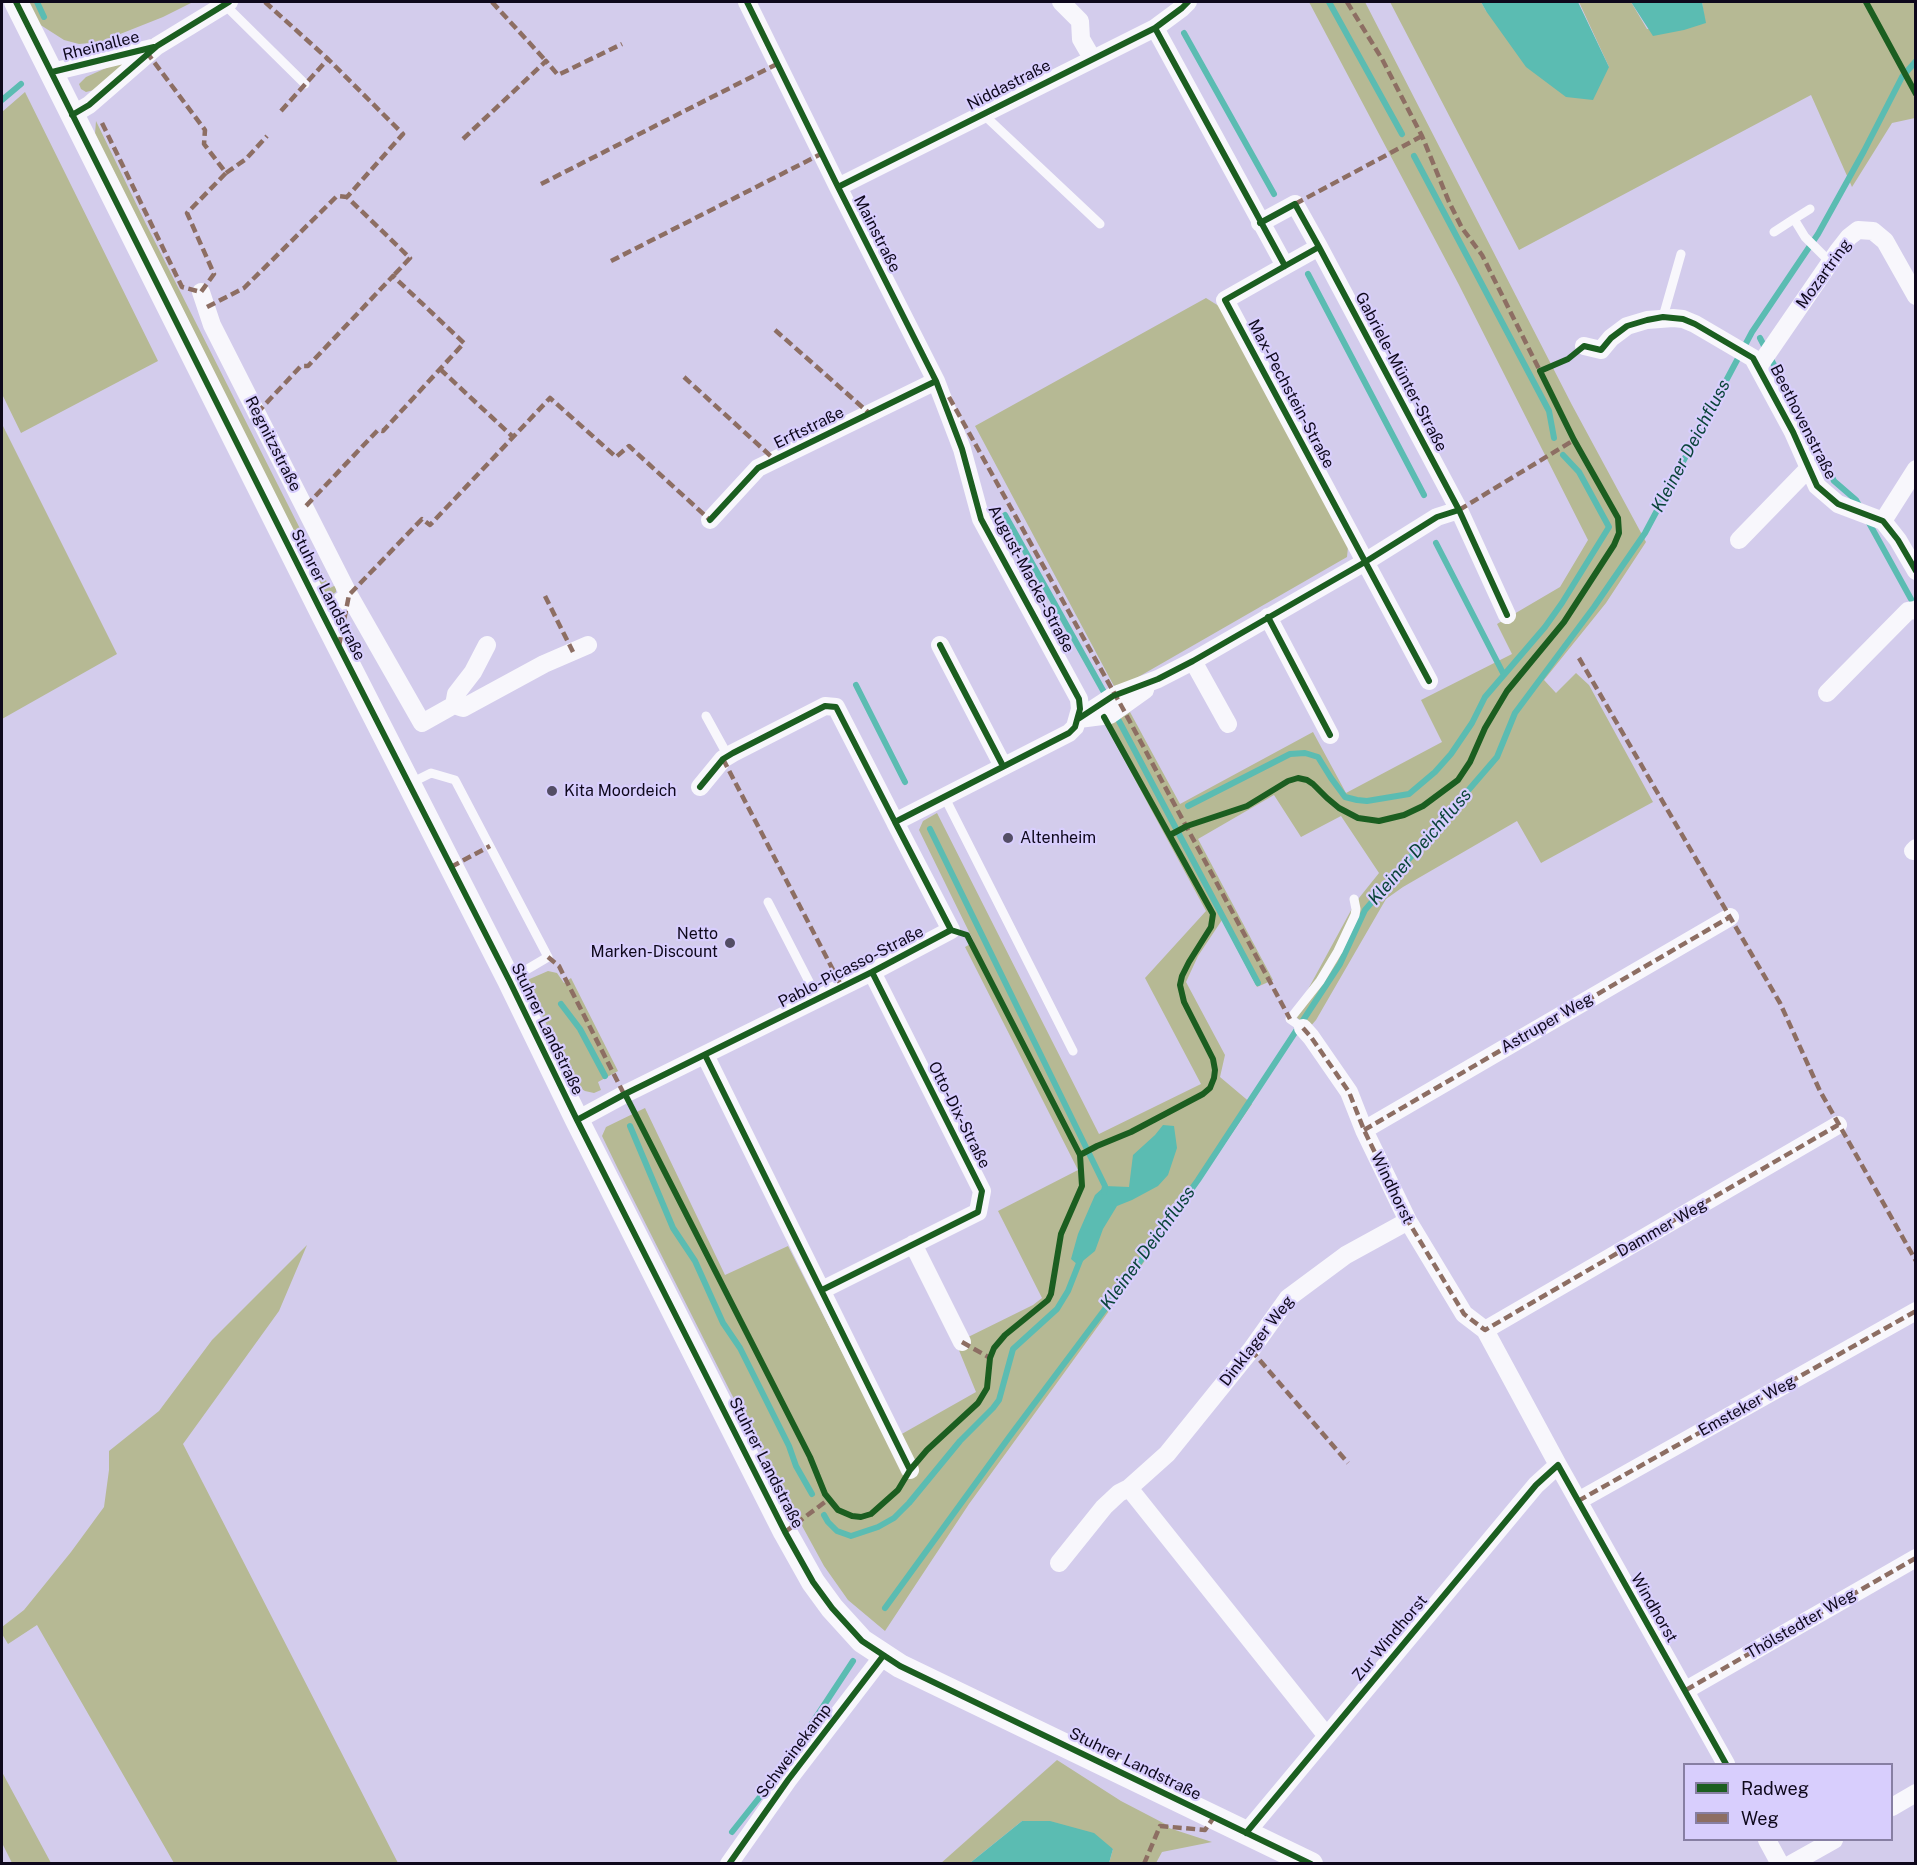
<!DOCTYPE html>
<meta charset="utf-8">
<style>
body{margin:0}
#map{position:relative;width:1917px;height:1865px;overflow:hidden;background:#d3ccec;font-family:"Public Sans",sans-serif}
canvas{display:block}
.frame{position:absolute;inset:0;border:3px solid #0e081c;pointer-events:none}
.legend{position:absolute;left:1683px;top:1763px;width:210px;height:78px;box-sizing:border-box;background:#d8cefd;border:2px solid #877fa3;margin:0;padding:8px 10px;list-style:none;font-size:18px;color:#0e081c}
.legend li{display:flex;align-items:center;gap:12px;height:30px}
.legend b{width:30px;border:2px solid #877fa3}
</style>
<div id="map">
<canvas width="1917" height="1865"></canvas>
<div class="frame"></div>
<ul class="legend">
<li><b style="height:8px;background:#1b5e20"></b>Radweg</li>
<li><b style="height:8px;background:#8d6e63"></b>Weg</li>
</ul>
</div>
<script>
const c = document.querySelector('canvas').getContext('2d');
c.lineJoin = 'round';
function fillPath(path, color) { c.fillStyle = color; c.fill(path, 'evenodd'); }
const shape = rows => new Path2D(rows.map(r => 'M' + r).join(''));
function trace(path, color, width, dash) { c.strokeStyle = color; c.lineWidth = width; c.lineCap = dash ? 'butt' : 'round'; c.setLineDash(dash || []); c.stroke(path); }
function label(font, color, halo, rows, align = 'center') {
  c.font = font + ' "Public Sans",sans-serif'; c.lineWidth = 4.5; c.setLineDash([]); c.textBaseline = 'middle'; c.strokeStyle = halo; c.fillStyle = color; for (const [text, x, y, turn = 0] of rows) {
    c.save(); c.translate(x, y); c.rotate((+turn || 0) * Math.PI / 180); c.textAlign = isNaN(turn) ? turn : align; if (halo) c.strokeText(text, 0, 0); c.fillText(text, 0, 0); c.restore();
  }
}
fillPath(shape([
 [27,2,193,2,163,17,100,42,79,44,64,40,39,24],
 [1309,2,1365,2,1572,405,1646,542,1606,603,1544,680,1556,693,1576,673,1589,685,1653,802,1541,863,1517,821,1403,887,1386,899,1316,1020,1309,1028,1294,1015,1355,903,1379,873,1341,816,1301,837,1274,795,1198,839,1273,980,1257,987,1222,920,1198,956,1186,982,1225,1055,1220,1077,1252,1104,1133,1278,969,1504,885,1631,848,1600,824,1566,795,1513,732,1395,618,1169,602,1136,606,1127,645,1108,725,1275,788,1246,898,1462,900,1435,976,1392,956,1343,1033,1305,1042,1298,998,1211,1078,1170,965,947,974,942,919,830,923,821,937,813,1099,1134,1201,1084,1145,978,1206,911,1106,726,1130,712,1180,804,1313,732,1346,793,1442,742,1421,700,1512,654,1497,624,1560,587,1588,540,1458,283],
 [1390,2,1481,2,1486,11,1609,67,1579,2,1631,2,1647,29,1705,23,1702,2,1915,2,1915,118,1892,123,1852,187,1811,95,1519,250],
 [133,56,94,90,86,92,81,89,79,84,86,77],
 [25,92,158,361,21,433,2,394,2,112],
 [96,121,146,224,330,588,336,585,336,592,332,595,324,592,95,134],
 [1206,298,1222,308,1348,547,1347,557,1133,680,1115,688,975,426],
 [2,424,117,654,2,719],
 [548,971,557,973,564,983,571,978,618,1071,598,1082,601,1090,594,1093,585,1091,577,1086,525,981],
 [307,1245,279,1311,183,1444,398,1863,174,1863,37,1625,8,1644,2,1634,2,1627,24,1610,71,1552,104,1507,109,1470,109,1451,159,1411,212,1340],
 [1057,1760,1121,1801,1169,1826,1169,1828,1212,1842,1162,1852,1156,1863,1109,1863,1113,1849,1022,1821,970,1863,940,1864],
 [2,1772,51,1863,12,1863,2,1843]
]), '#b6b994');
fillPath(shape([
 [1481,2,1578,2,1609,67,1593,100,1566,97,1526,67,1486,11],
 [1631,2,1702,2,1706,23,1684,30,1653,36],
 [1163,1125,1174,1126,1177,1148,1168,1175,1158,1186,1132,1200,1117,1206,1103,1229,1095,1251,1078,1265,1071,1259,1078,1234,1095,1195,1105,1186,1129,1187,1133,1155,1155,1135],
 [1022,1821,1050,1821,1094,1833,1113,1849,1109,1863,970,1863]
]), '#5bbcb2');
trace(shape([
 [37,2,44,17],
 [1329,2,1402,134],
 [1184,33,1274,194],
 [2,100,21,84],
 [1414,156,1549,411,1554,438],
 [1308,274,1424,495],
 [1760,338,1834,481,1856,500,1860,507],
 [1005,515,1105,694],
 [1868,521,1911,599],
 [1436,543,1504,675],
 [856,685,905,782],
 [1119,721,1258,983],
 [1188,806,1290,754,1305,753,1318,757,1331,778,1345,797,1357,800,1367,801,1409,794,1435,772,1451,754,1472,723,1485,697,1545,627,1562,603,1609,527,1579,472,1563,455],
 [930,829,1105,1186,1104,1192],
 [561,1004,580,1029,605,1076],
 [630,1126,673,1228,695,1261,723,1323,740,1348,789,1446,796,1466,812,1494],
 [824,1515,828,1522,837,1531,851,1536,878,1527,894,1518,909,1503,960,1441,993,1408,999,1400,1013,1349,1057,1309,1068,1291,1081,1258],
 [885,1608,1010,1436,1126,1281,1198,1180,1340,964,1365,910,1497,757,1515,713,1594,607,1645,533,1752,332,1818,234,1864,151,1902,77,1916,61],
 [732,1832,782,1769,853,1661]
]), '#5bbcb2', 6);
trace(shape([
 [225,5,305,84],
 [983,114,1100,224],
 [1794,219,1810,209],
 [1774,232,1794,219,1805,237,1830,262],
 [1663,317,1681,254],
 [706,716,728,756],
 [409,784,431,773,455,780,548,957,509,980],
 [944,796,1073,1051],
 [768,902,818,999],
 [1303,1028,1290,1019,1320,981,1338,951,1355,915,1356,909,1354,899]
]), '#f8f7fc', 9);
trace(shape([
 [1061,2,1080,21,1081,39,1092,58],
 [1155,28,1285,266,1319,247,1459,510,1507,615],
 [52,72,152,48],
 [72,115,89,105,157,46,229,2],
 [838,187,1155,28,1182,8,1188,2],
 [1260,223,1295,204,1319,247],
 [1285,266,1225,300,1429,681],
 [201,292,212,325,349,595,323,615],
 [1584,346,1601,350,1611,338,1627,326,1647,320,1673,318,1683,319,1695,324,1753,358,1793,432,1817,486,1838,504,1883,521,1898,540,1916,571],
 [1759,366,1838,251,1849,237,1858,230,1873,231,1885,241,1916,296],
 [710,520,758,468,936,381],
 [1883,521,1916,469],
 [1739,540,1808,469],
 [349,595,422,723,454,705],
 [1268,617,1330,735],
 [487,645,473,672,456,694,454,705,463,708,544,664,588,645],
 [940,645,1003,766],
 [1193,661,1228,724],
 [1827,693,1908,611,1916,610],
 [1078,719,1113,696,1158,679,1193,661,1365,562,1437,517,1459,510],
 [1079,719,1110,715,1145,690],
 [700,787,723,759,733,753,825,706,836,707,895,822],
 [1913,851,1916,848],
 [1303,1028,1311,1037,1349,1092,1364,1130,1408,1221,1464,1314,1485,1330,1558,1465,1726,1764],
 [705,1055,910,1470],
 [577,1120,625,1094,872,972,951,930,895,822,1069,733,1075,727,1080,709,1079,699,981,519,962,449,936,381,838,187,747,2],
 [1364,1130,1730,917],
 [913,1244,962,1342],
 [822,1290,978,1212,982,1191,872,972],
 [1485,1330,1838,1125],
 [1129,1488,1326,1735],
 [1578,1501,1916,1311],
 [1059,1563,1104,1507,1119,1493,1129,1488,1167,1454,1251,1350,1288,1298,1346,1255,1408,1221],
 [1686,1690,1916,1558],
 [1892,1807,1916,1793],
 [1246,1833,1536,1485,1558,1465],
 [1767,1840,1780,1864],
 [729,1864,788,1780,883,1656],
 [1791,1864,1834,1840]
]), '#f8f7fc', 18);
trace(shape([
 [16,2,323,615,509,980,577,1120,785,1532,813,1582,832,1608,862,1641,900,1666,1311,1864]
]), '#f8f7fc', 24);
trace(shape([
 [265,2,328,59,403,134,347,197],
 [492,2,546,61],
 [1347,2,1382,59,1422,136,1449,202,1462,228,1482,255,1540,371],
 [281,111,328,59],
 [102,123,182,287,201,292,214,274,187,213,226,173,204,144,205,130,148,54],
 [463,139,546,61,558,75,622,44],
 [226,173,246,159,267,136],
 [541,184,777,64],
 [1295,204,1422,136],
 [611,261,821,154],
 [207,307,244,288,337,196,347,197,410,258,393,276],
 [775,330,869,413],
 [440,369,513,437],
 [684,377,775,460],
 [949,397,1122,707,1290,1019],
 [257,413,301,366,308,366,393,276,464,343,383,431,378,430,305,507],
 [1459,510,1574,440],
 [545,596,573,652],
 [339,646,349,595,422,519,430,525,550,398,616,457,629,446,710,520],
 [1579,658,1780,1003,1820,1091,1916,1261],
 [723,759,842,987],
 [451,867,490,846],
 [548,957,559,966,564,976,626,1098],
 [1303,1028,1311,1037,1349,1092,1364,1130,1408,1221,1464,1314,1485,1330,1838,1125],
 [1364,1130,1730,917],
 [962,1342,990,1358],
 [1251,1350,1348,1463],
 [1578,1501,1916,1311],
 [785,1532,829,1499],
 [1686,1690,1916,1558],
 [1144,1864,1160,1826,1205,1830,1214,1817]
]), '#8d6e63', 4.5, [9, 4.5]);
trace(shape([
 [16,2,323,615,509,980,577,1120,785,1532,813,1582,832,1608,862,1641,900,1666,1311,1864],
 [1866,2,1916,94],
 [1155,28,1285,266,1319,247,1459,510,1507,615],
 [52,72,154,47],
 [72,115,89,105,157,46,229,2],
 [838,187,1155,28,1182,8,1188,2],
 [1260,223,1295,204,1319,247],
 [1285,266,1225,300,1429,681],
 [710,520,758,468,936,381],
 [1268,617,1330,735],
 [940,645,1003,766],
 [1078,719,1113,696,1158,679,1193,661,1365,562,1437,517,1459,510],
 [700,787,723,759,733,753,825,706,836,707,895,822],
 [1170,835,1187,826,1247,806,1288,781,1298,778,1307,780,1313,784,1327,798,1339,808,1358,818,1379,821,1404,815,1423,806,1458,780,1470,762,1485,728,1507,691,1564,622,1614,545,1619,533,1618,518,1574,440,1540,371,1568,359,1584,346,1601,350,1611,338,1627,326,1647,320,1663,317,1683,319,1695,324,1753,358,1793,432,1817,486,1838,504,1883,521,1898,540,1916,571],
 [705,1055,910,1470],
 [625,1094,810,1457,825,1494,838,1510,852,1516,861,1517,871,1514,898,1490,910,1470,927,1450,978,1403,987,1388,990,1358,994,1348,1005,1335,1048,1300,1051,1294,1061,1234,1082,1186,1080,1155,967,935,951,930],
 [577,1120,625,1094,872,972,951,930,895,822,1069,733,1075,727,1080,709,1079,699,981,519,962,449,936,381,838,187,747,2],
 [1080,1155,1097,1146,1131,1132,1203,1094,1210,1088,1214,1078,1215,1070,1213,1059,1184,1002,1180,985,1182,976,1189,962,1211,927,1213,914,1104,717],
 [822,1290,978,1212,982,1191,872,972],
 [1246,1833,1536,1485,1558,1465,1726,1764],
 [729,1864,788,1780,883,1656]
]), '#1b5e20', 6);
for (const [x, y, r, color] of [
 [552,791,6,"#534d65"],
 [1008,838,6,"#534d65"],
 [730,943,6,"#534d65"]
]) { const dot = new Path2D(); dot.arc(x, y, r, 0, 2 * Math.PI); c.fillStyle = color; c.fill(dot); trace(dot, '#d8cefd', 2); }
label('16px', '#0e081c', '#d8cefd', [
 ["Rheinallee",101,46,-14],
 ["Niddastraße",1009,85,-27],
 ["Mainstraße",877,234,63],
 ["Mozartring",1824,274,-54],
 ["Gabriele-Münter-Straße",1401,372,62],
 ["Max-Pechstein-Straße",1291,394,62],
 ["Beethovenstraße",1803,422,63],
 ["Erftstraße",809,428,-26],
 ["Regnitzstraße",273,444,63],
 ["August-Macke-Straße",1031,579,62],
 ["Stuhrer Landstraße",328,595,63],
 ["Pablo-Picasso-Straße",851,967,-27],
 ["Astruper Weg",1547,1023,-30],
 ["Stuhrer Landstraße",547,1029,64],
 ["Otto-Dix-Straße",959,1115,63],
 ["Windhorst",1392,1188,64],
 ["Dammer Weg",1662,1228,-30],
 ["Dinklager Weg",1257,1341,-52],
 ["Emsteker Weg",1747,1406,-29],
 ["Stuhrer Landstraße",766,1463,63],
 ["Windhorst",1654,1608,60],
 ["Thölstedter Weg",1801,1624,-30],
 ["Zur Windhorst",1390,1638,-50],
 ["Schweinekamp",794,1751,-53],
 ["Stuhrer Landstraße",1135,1764,26]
]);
label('16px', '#0e081c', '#d8cefd', [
 ["Kita Moordeich",564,791],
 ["Altenheim",1020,838],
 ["Netto",718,934,"right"],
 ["Marken-Discount",718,952,"right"]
], 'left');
label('italic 18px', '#0a4439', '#d8cefd', [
 ["Kleiner Deichfluss",1691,446,-62],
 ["Kleiner Deichfluss",1420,847,-49],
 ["Kleiner Deichfluss",1148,1248,-54]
]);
</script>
